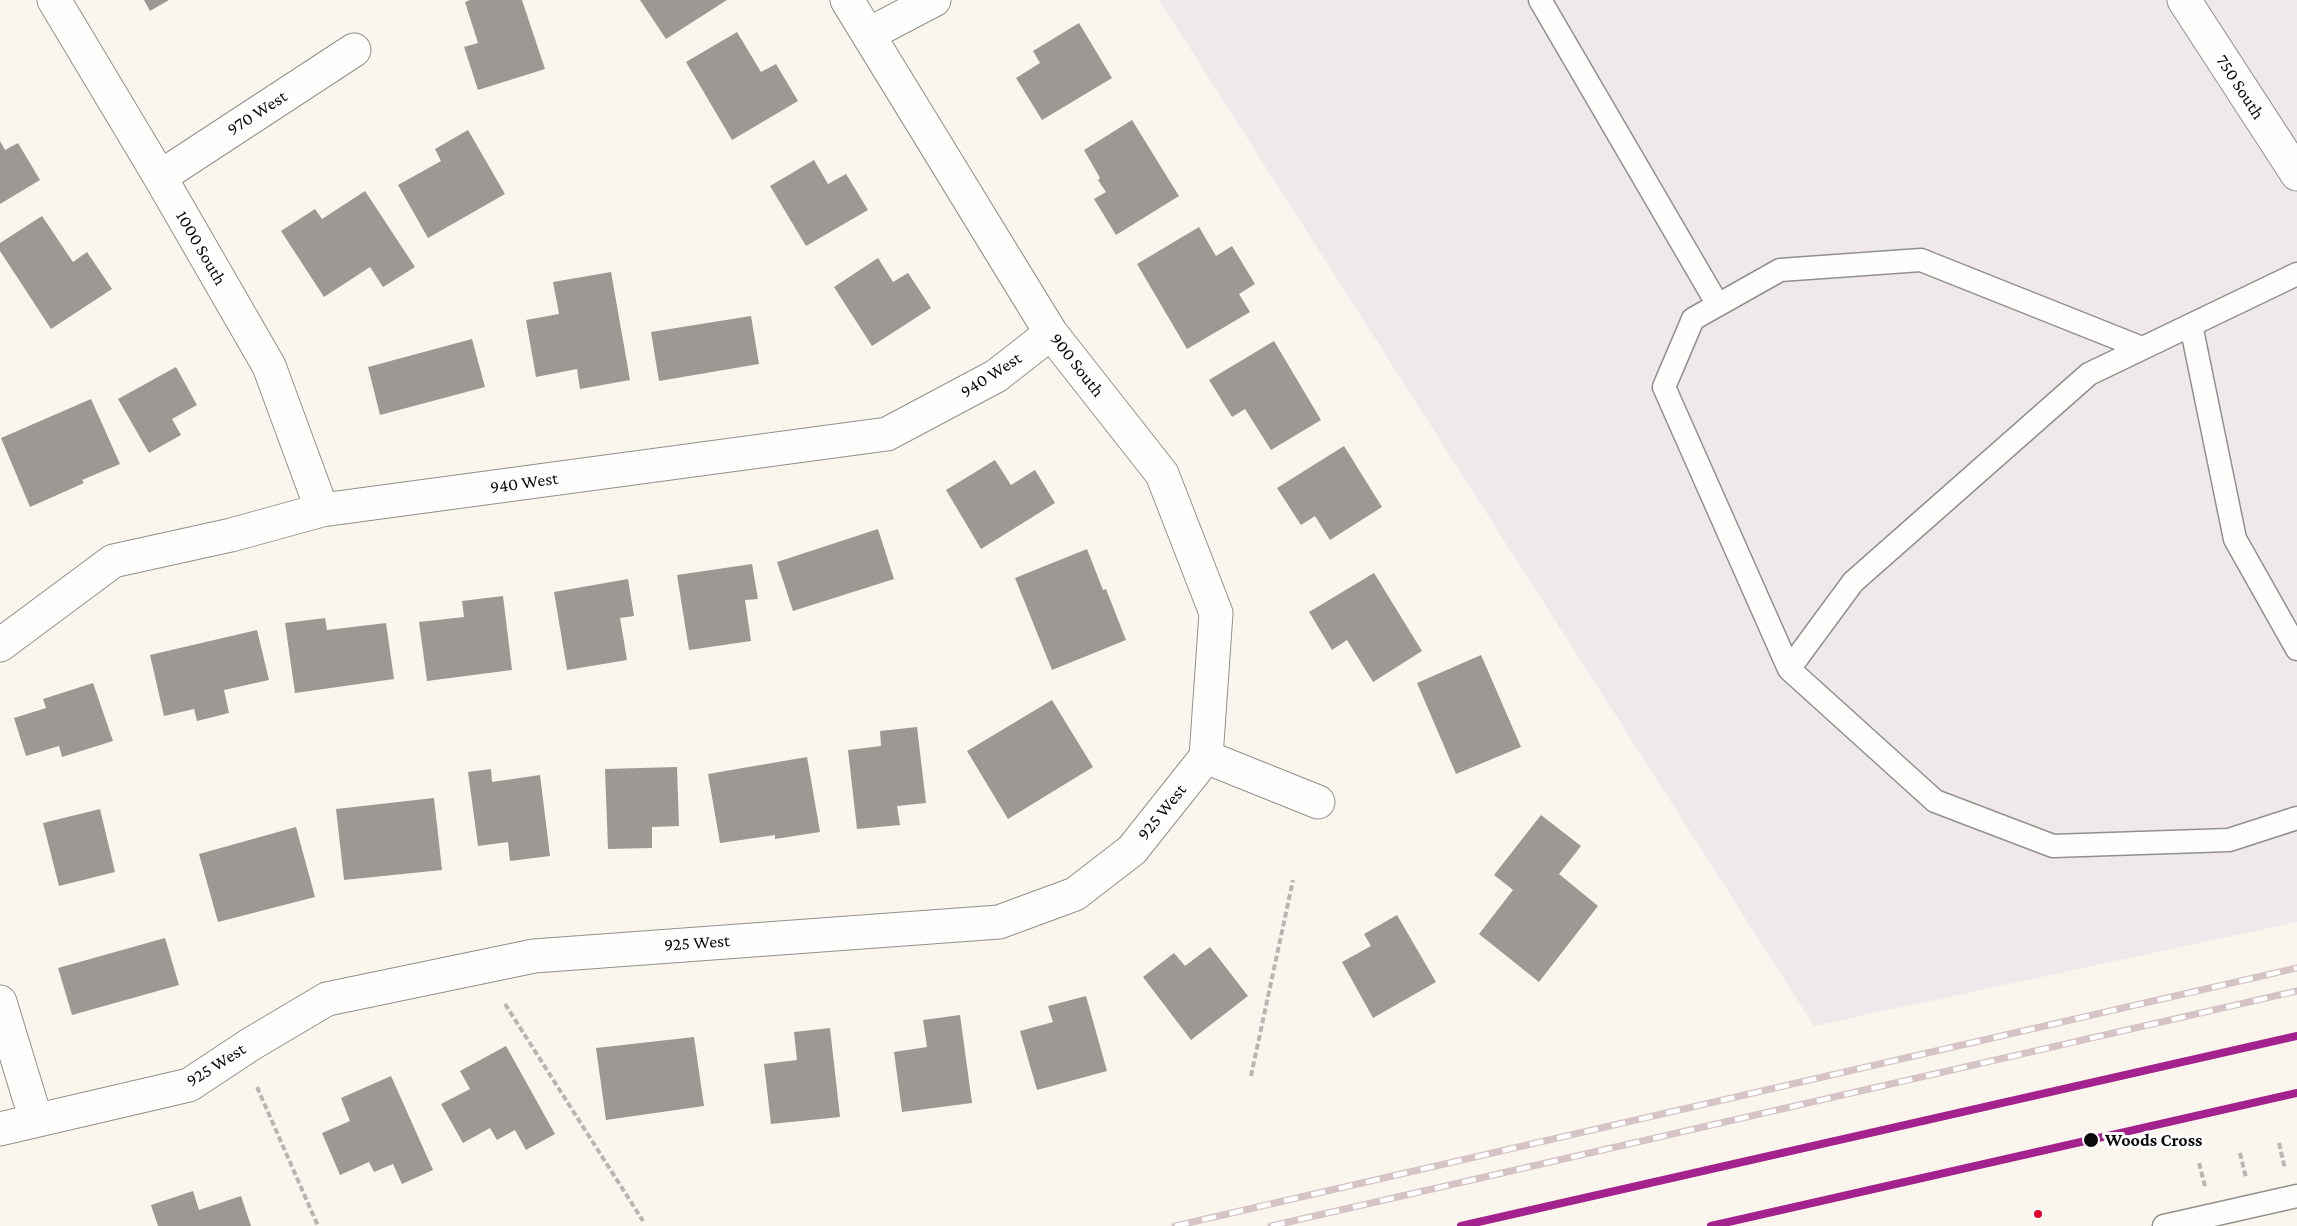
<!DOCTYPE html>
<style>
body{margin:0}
canvas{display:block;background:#faf6ed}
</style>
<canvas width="2297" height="1226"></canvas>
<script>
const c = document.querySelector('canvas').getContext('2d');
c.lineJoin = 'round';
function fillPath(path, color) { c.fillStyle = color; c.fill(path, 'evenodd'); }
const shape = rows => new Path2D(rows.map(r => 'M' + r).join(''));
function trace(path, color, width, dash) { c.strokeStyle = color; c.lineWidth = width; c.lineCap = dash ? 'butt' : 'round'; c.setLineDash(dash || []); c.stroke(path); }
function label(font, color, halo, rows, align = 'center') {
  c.font = font + ' "Crimson Pro",serif'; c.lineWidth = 6; c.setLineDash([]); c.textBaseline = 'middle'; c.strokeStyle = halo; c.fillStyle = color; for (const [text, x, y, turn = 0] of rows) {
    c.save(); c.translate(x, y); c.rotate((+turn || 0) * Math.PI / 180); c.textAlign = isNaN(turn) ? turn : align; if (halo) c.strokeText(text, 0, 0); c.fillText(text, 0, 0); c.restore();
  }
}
fillPath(shape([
 [1159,0,2297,0,2297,922,1814,1026]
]), '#f0e9eb');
fillPath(shape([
 [144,0,169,0,150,11],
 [470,0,522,0,545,69,478,90,464,47,478,43,465,2],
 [640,0,727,0,666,39],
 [1079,23,1112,78,1042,120,1016,78,1040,63,1033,51],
 [737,32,761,72,776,64,798,101,732,140,686,62],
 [1132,120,1179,196,1116,235,1094,199,1106,192,1098,180,1100,178,1084,150],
 [468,130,505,194,428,238,398,185,441,161,435,149],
 [0,141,5,150,18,143,40,180,0,204],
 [814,160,828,184,846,174,868,210,806,246,770,186],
 [365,191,415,267,383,287,370,267,324,297,281,231,315,209,322,219],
 [42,216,73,262,87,252,112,289,51,329,0,251,0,243],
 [1199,227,1216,256,1232,246,1255,284,1239,294,1250,312,1187,349,1137,264],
 [878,258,893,282,908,273,931,308,872,346,834,287],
 [611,272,630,380,580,389,577,369,536,377,526,320,559,314,553,282],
 [751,316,759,364,659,381,651,332],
 [472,339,485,387,380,415,368,367],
 [1274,341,1321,420,1271,450,1245,409,1232,417,1209,380],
 [176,367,197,405,172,419,181,435,149,453,118,399],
 [91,399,120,464,82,480,84,483,30,507,1,438],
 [1344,446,1382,507,1330,540,1315,516,1301,525,1277,488],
 [995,460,1011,485,1035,470,1055,503,981,549,946,490],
 [878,529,894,579,793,611,777,562],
 [1087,549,1103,590,1106,589,1126,640,1052,670,1015,578],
 [752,564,758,599,745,600,751,641,689,650,677,575],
 [1374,573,1422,651,1373,682,1347,640,1332,650,1309,612],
 [628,579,634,616,620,618,627,660,567,670,554,592],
 [503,596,512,670,427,681,419,622,464,617,462,601],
 [325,618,327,630,386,623,394,679,295,693,285,623],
 [257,630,269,680,224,690,229,713,197,721,194,709,164,716,150,655],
 [1481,655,1521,747,1456,774,1417,683],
 [93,683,113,741,62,757,59,746,26,756,14,718,46,708,43,699],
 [1052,700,1093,767,1008,819,967,751],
 [917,727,926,803,897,806,900,825,857,829,848,750,881,746,880,731],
 [807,757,820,832,775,839,775,835,720,843,708,774],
 [677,767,679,826,652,827,652,848,608,849,605,769],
 [491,769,492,782,540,775,550,856,510,861,508,842,478,846,468,772],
 [434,798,442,870,344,880,336,809],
 [100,809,115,872,59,886,43,823],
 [1541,815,1581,846,1559,874,1598,906,1539,982,1479,934,1513,890,1494,875],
 [296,827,315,897,218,922,199,854],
 [1397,915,1436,982,1373,1018,1342,962,1371,946,1364,934],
 [165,938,179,985,72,1015,58,968],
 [1210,947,1248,996,1191,1040,1143,977,1174,953,1185,966],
 [1086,996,1107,1071,1037,1090,1020,1031,1053,1022,1048,1006],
 [960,1015,972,1103,902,1112,894,1052,927,1047,923,1020],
 [830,1028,840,1117,771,1124,764,1064,797,1060,794,1032],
 [694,1037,704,1106,606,1120,596,1048],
 [506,1046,555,1134,526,1150,515,1130,497,1140,490,1128,463,1143,441,1104,470,1089,460,1071],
 [391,1076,433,1170,402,1184,393,1164,374,1172,369,1162,340,1175,322,1133,350,1121,341,1098],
 [193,1191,199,1210,241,1196,251,1226,158,1226,151,1205]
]), '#9c9894');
const service = shape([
 [1540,0,1718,305],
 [2297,274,2089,374,1853,582,1789,669,1935,801,2053,846,2229,840,2297,818],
 [2191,325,2235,539,2297,649],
 [1789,669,1664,387,1693,319,1780,270,1921,260,2142,348],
 [2164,1226,2297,1196]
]);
const minor = shape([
 [54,0,160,177,269,366,322,510],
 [847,0,1051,333,1162,474,1216,613,1206,757],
 [2184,0,2297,174],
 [869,34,934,0],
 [160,177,354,50],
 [0,645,113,561,231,535,322,510,887,434,996,376,1051,333],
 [1206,757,1318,802],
 [0,1002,36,1120],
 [0,1129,189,1085,251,1044,327,999,534,956,999,922,1075,894,1132,850,1206,757]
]);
trace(service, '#92908c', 25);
trace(minor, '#92908c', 35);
trace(shape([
 [505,1004,643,1221],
 [1251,1076,1293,880],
 [257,1087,318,1226],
 [2279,1143,2285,1169],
 [2240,1153,2246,1178],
 [2199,1163,2205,1186]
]), '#b7b6b5', 4, [6, 3]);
trace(service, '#fefefc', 22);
trace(minor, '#fefefc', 33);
const rail = shape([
 [1175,1226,2297,968],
 [1271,1226,2297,991]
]);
trace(rail, '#d5c3c6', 7);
trace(rail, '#fff', 4.5, [14]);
trace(shape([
 [1461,1226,2297,1036],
 [1711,1226,2297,1093]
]), '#a4228e', 8);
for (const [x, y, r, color] of [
 [2091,1140,8,"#0a0a0a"],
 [2038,1214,5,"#e4002b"]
]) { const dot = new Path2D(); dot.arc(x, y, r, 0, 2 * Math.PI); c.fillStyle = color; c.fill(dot); trace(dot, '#fff', 2); }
label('18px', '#0a0a0a', '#fff', [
 ["750 South",2240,87,57],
 ["970 West",257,113,-33],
 ["1000 South",201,248,60],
 ["900 South",1077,365,52],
 ["940 West",991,375,-33],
 ["940 West",524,483,-8],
 ["925 West",1162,812,-51],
 ["925 West",697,943,-4],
 ["925 West",216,1065,-32]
]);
label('bold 18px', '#0a0a0a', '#fff', [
 ["Woods Cross",2105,1140]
], 'left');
</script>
